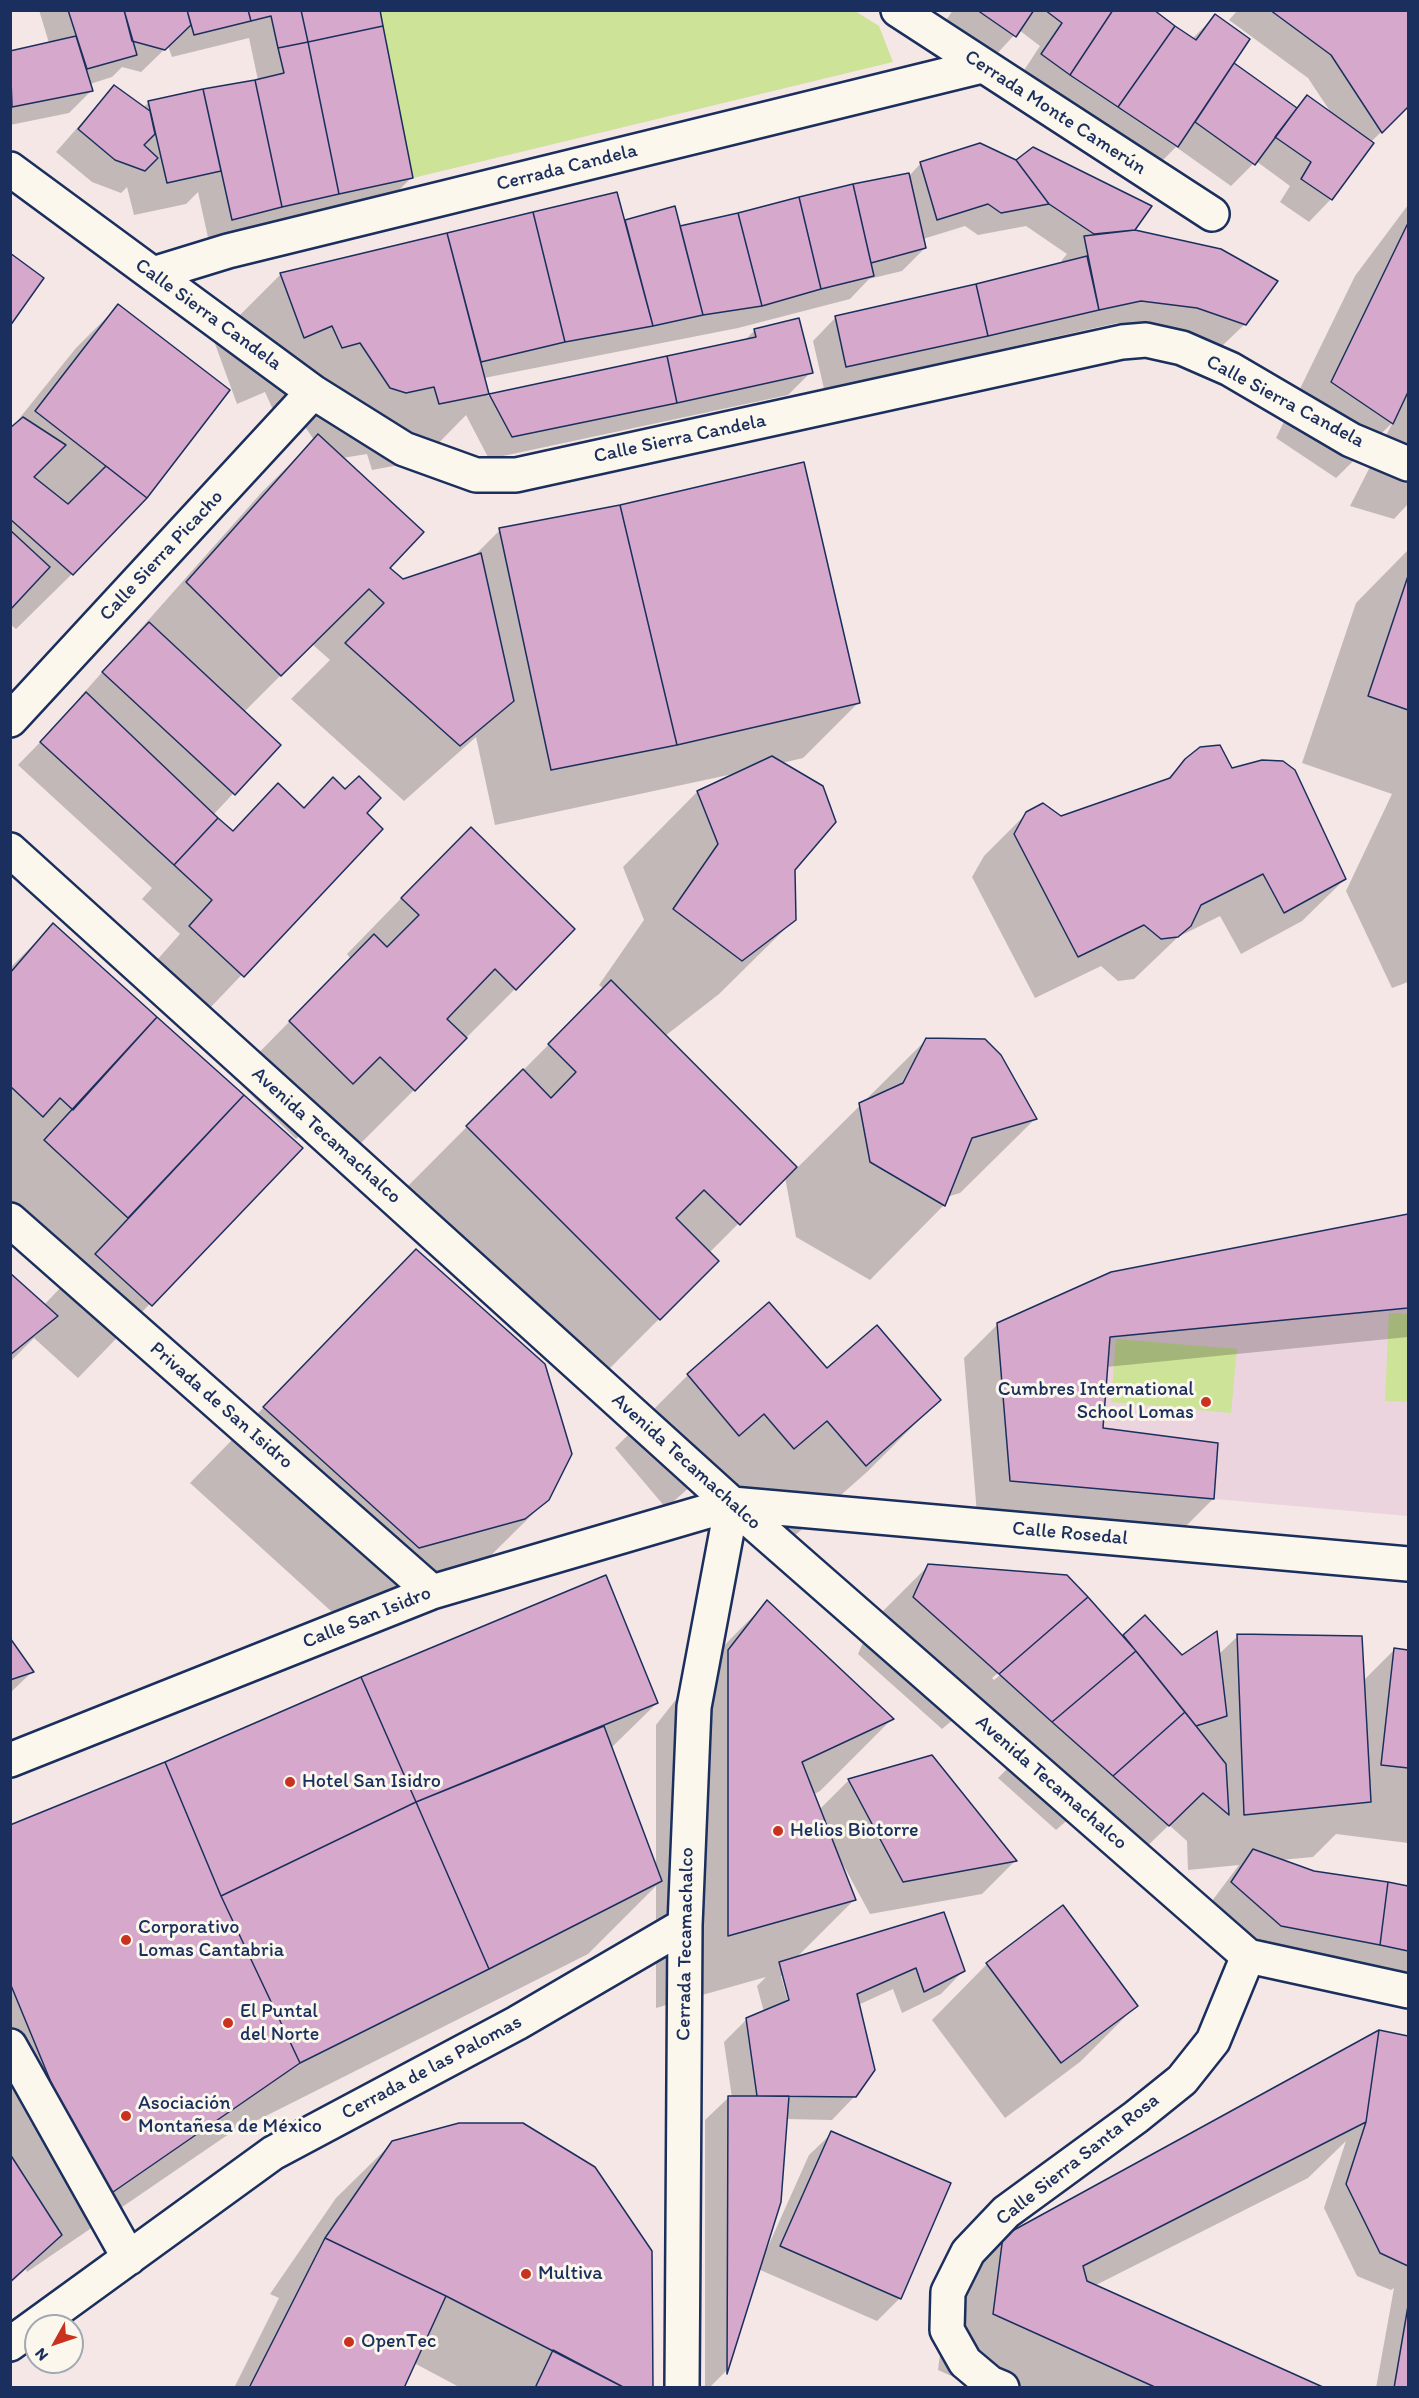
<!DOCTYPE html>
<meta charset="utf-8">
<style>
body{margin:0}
#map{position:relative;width:1419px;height:2398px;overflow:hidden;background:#f4e7e6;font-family:Itim,sans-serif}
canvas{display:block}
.frame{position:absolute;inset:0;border:12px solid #1b2f5e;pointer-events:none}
.north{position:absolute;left:24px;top:2314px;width:60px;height:60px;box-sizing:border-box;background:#fbf7ec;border:2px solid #a1a7b3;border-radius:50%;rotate:230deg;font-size:16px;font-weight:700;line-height:24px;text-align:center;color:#1b2f5e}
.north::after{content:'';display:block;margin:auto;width:21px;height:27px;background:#c8321e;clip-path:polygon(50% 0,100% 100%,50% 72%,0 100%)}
</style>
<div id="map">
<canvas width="1419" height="2398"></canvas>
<div class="frame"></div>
<div class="north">N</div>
</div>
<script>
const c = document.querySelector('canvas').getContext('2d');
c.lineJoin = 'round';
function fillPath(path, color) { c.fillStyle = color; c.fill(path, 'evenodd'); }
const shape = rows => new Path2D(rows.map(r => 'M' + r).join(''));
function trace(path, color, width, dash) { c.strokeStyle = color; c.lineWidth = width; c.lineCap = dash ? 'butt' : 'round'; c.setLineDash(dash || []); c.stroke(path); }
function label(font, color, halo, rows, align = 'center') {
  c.font = font + ' Itim,sans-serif'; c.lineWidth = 6; c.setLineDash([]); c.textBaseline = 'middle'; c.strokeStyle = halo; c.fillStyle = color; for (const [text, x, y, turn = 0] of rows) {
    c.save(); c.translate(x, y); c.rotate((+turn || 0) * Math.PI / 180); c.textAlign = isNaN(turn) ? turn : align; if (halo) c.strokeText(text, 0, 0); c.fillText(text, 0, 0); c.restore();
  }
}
fillPath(shape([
 [1408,1214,1408,1516,1010,1481,997,1323,1111,1272]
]), '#ebd4de');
fillPath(shape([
 [380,11,855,11,879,26,893,62,413,178],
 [1389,1313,1408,1314,1408,1402,1385,1401],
 [1116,1339,1237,1349,1231,1413,1111,1402]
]), '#cde398');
fillPath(shape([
 [39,10,378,10,412,177,389,200,209,242,198,192,186,204,134,215,127,187,121,193,92,182,56,152,114,86,143,108,148,103,258,80,249,38,172,57,168,46,141,72,122,67,112,77,90,84,92,90,69,113,10,125,10,52,49,43],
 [953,10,1151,10,1192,39,1215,16,1232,64,1296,108,1307,96,1332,114,1308,78,1229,20,1238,10,1408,10,1408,105,1370,143,1331,199,1309,222,1280,202,1290,186,1256,161,1231,186,1176,147,1154,169,1019,78,1040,46,1019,30,992,59,943,25],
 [1016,162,1149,207,1133,231,1245,324,1222,346,1174,331,1117,323,824,389,813,341,835,318,1062,264,1062,260,1067,254,1026,226,978,235,965,226,923,239,925,248,902,271,869,279,850,299,738,328,484,378,488,396,744,341,754,331,798,320,811,372,788,395,489,459,466,415,421,461,372,470,367,454,342,458,388,568,403,581,472,558,500,530,859,702,803,758,782,763,793,869,795,919,719,994,665,1036,797,1168,927,1039,1035,1119,960,1193,947,1197,944,1205,870,1280,796,1237,785,1177,709,1253,717,1261,592,1386,400,1194,604,989,599,985,644,920,623,867,697,792,733,774,495,825,476,737,404,801,291,699,330,660,312,644,244,712,279,745,213,815,232,832,304,809,364,813,381,829,209,1009,157,960,180,934,142,899,152,888,18,765,83,698,81,696,262,492,314,440,293,409,275,414,265,392,237,404,214,341,281,274,616,193,623,222,674,208,679,227,910,175,921,163],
 [1408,205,1408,504,1394,519,1350,506,1393,422,1336,478,1276,438,1355,276],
 [118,306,228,391,72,574,16,629,10,624,10,430,76,348],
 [1408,550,1408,982,1392,988,1346,891,1392,794,1302,763,1356,603],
 [1186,760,1232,770,1345,879,1302,921,1241,954,1220,916,1178,937,1134,979,1118,981,1101,966,1035,998,972,877,984,856,1026,814,1061,817,1164,782],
 [415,884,515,989,358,1146,323,1112,296,1139,234,1078,351,959,347,954],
 [53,925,301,1148,78,1378,34,1338,10,1362,10,1275,44,1305,62,1286,10,1238,10,968],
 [1408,1215,1408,1337,1106,1367,1101,1429,1213,1499,1180,1532,977,1514,964,1358,998,1324,1112,1273],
 [416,1251,548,1499,472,1574,343,1622,190,1483],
 [769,1304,827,1370,939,1400,867,1472,792,1538,753,1492,691,1486,666,1508,615,1448,688,1375],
 [928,1566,1122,1638,1145,1617,1181,1657,1218,1655,1238,1636,1363,1681,1394,1650,1408,1651,1408,1843,1336,1834,1313,1857,1281,1860,1314,1873,1408,1889,1408,1978,1258,1948,1209,1905,1239,1865,1188,1870,1187,1841,1169,1825,1135,1858,1080,1809,1056,1830,998,1778,1020,1756,967,1708,942,1729,858,1654,872,1622],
 [1028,1648,1030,1650,994,1680,992,1678],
 [767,1602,892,1719,820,1791,813,1795,819,1810,849,1780,1015,1861,982,1894,870,1914,840,1859,854,1900,795,1959,963,1971,941,1994,902,2013,893,1989,858,2005,855,2096,832,2120,786,2119,764,2250,766,2251,809,2155,832,2133,900,2298,877,2321,758,2269,726,2371,709,2388,705,2388,705,2120,728,2098,732,2098,724,2042,747,2019,764,2012,757,1986,766,1977,656,2008,656,1886,588,1954,226,2136,27,2272,26,2269,10,2284,10,1826,657,1703,611,1748,656,1867,656,1725,695,1675],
 [781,1976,784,1976,792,2007,790,2008],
 [10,1641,32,1672,10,1693],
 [987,1964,1136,2006,1080,2062,1005,2118,932,2020],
 [1379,2032,1408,2038,1408,2388,1376,2388,1394,2288,1391,2290,1357,2276,1324,2208,1346,2141,1308,2178,1094,2286,1322,2388,978,2388,938,2370,948,2294,1004,2238],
 [393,2142,652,2388,461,2388,414,2363,403,2388,234,2388,279,2298,270,2294,336,2198]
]), '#0003');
const building = shape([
 [68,10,124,10,137,55,87,69,68,10],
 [124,10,187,10,191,25,165,50,132,41,124,10],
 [187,10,248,10,251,21,194,35,187,10],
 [248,10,301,10,308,42,278,48,271,16,251,21,248,10],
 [301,10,380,10,383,26,308,42,301,10],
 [977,10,1034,10,1016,37,977,10],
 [1045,10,1113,10,1070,75,1041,54,1062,23,1045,10],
 [1113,10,1154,10,1175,26,1118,107,1070,75,1113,10],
 [1270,10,1408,10,1408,107,1382,133,1331,55,1270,10],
 [1215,14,1250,39,1178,147,1118,107,1175,26,1196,40,1215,14],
 [383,26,413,178,339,194,308,42,383,26],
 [76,36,93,91,12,107,10,51,76,36],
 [308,42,339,194,282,207,255,80,284,73,278,48,308,42],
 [1234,63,1297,108,1255,165,1195,122,1234,63],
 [255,80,282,207,232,220,203,89,255,80],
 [114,85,150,111,155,134,144,145,158,158,145,171,115,160,78,129,114,85],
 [203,89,221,171,167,183,148,101,203,89],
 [1307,95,1374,143,1332,200,1301,179,1311,162,1275,137,1307,95],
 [980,143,1016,160,1049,204,1001,213,988,204,937,220,920,162,980,143],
 [1033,147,1152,206,1135,230,1094,234,1049,204,1016,160,1033,147],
 [909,173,926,248,871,263,853,184,909,173],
 [853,184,874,276,821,289,799,197,853,184],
 [617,192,653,326,565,342,533,212,617,192],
 [799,197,821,289,762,306,738,213,799,197],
 [675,206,703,315,653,326,625,220,675,206],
 [533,212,565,342,481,362,447,233,533,212],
 [738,213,762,306,703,315,680,226,738,213],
 [1408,223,1408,392,1393,424,1331,382,1408,223],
 [1135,230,1221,249,1278,281,1246,325,1197,308,1141,301,1099,310,1084,236,1135,230],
 [447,233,489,394,439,404,434,387,406,393,390,388,360,343,342,348,332,326,304,338,280,273,447,233],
 [10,253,44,278,10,326,10,253],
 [1087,256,1099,310,988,336,976,284,1087,256],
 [976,284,988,336,846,367,835,316,976,284],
 [118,304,230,390,147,498,35,411,118,304],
 [799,318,813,373,677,403,667,356,756,337,754,329,799,318],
 [667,356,677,403,512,437,489,394,667,356],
 [23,417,66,445,34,477,68,504,106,466,147,498,73,575,10,519,10,428,23,417],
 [318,434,424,532,390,568,403,579,481,553,514,701,460,746,345,643,384,603,369,589,281,676,186,582,318,434],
 [804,462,860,703,677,745,620,505,804,462],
 [620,505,677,745,551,770,499,528,620,505],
 [10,530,50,567,10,610,10,530],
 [1408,576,1408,710,1368,696,1408,576],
 [149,622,281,745,235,795,102,672,149,622],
 [86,692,218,818,174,865,40,742,86,692],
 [1220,745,1232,768,1262,760,1283,761,1295,770,1346,879,1284,913,1263,874,1201,905,1191,926,1178,937,1161,939,1144,925,1078,957,1014,834,1026,812,1043,803,1061,816,1170,778,1185,759,1200,747,1220,745],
 [772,756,823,786,836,822,795,870,796,920,742,961,673,909,718,844,697,791,772,756],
 [359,776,381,798,367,813,383,829,244,977,189,926,212,900,174,865,218,818,233,831,278,783,304,808,333,777,345,789,359,776],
 [471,827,575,929,516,990,495,969,447,1019,467,1038,415,1091,380,1057,353,1084,289,1021,374,934,387,947,419,915,401,898,471,827],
 [53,923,157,1017,73,1110,60,1098,43,1117,10,1086,10,973,53,923],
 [611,980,797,1167,740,1225,704,1190,676,1218,719,1261,660,1320,466,1126,523,1069,551,1098,576,1072,548,1044,611,980],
 [157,1017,244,1095,128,1218,44,1140,157,1017],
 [926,1038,985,1039,1001,1055,1037,1119,972,1138,945,1206,870,1162,859,1103,903,1083,926,1038],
 [244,1095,303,1148,152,1306,95,1254,244,1095],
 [1408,1214,1408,1308,1110,1337,1103,1428,1218,1443,1214,1499,1010,1481,997,1323,1111,1272,1408,1214],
 [416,1249,545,1364,572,1454,549,1500,525,1519,419,1548,263,1407,416,1249],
 [10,1273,58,1316,10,1355,10,1273],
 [769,1302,827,1368,877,1325,941,1400,866,1466,827,1421,794,1449,764,1414,739,1436,687,1374,769,1302],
 [928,1564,1067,1575,1088,1597,999,1674,913,1597,928,1564],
 [606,1575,658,1703,416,1802,361,1677,606,1575],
 [1088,1597,1136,1651,1052,1722,999,1674,1088,1597],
 [767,1600,894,1719,802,1762,856,1900,728,1936,728,1650,767,1600],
 [1145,1615,1182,1655,1217,1631,1227,1716,1196,1726,1123,1635,1145,1615],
 [1237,1634,1362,1636,1371,1802,1244,1815,1237,1634],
 [10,1638,34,1672,10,1680,10,1638],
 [1394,1648,1408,1650,1408,1768,1381,1765,1394,1648],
 [1136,1651,1185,1712,1113,1776,1052,1722,1136,1651],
 [361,1677,416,1802,221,1896,165,1762,361,1677],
 [1185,1712,1226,1764,1229,1815,1203,1793,1169,1826,1113,1776,1185,1712],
 [604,1726,662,1881,489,1969,416,1802,604,1726],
 [932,1755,1017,1861,903,1882,848,1779,932,1755],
 [165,1762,221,1896,300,2063,100,2201,10,1983,10,1825,165,1762],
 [416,1802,489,1969,300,2063,221,1896,416,1802],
 [1253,1849,1314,1871,1388,1882,1380,1945,1281,1926,1231,1882,1253,1849],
 [1388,1882,1408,1886,1408,1951,1380,1945,1388,1882],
 [1063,1905,1138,2006,1061,2063,986,1963,1063,1905],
 [944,1912,965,1971,924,1992,916,1968,857,1994,875,2070,856,2097,757,2096,746,2018,789,2000,779,1962,944,1912],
 [1379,2030,1366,2122,1083,2266,1087,2281,1325,2388,1157,2388,993,2314,1003,2236,1379,2030],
 [1379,2030,1408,2036,1408,2266,1380,2253,1346,2184,1366,2122,1379,2030],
 [728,2096,789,2096,781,2202,727,2374,728,2096],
 [459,2123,523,2123,595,2167,652,2251,653,2388,625,2388,446,2296,325,2238,392,2141,459,2123],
 [831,2131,951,2183,901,2299,780,2246,831,2131],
 [10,2154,62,2235,10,2282,10,2154],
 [325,2238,446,2296,404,2388,249,2388,325,2238],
 [1408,2306,1408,2388,1394,2388,1408,2306],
 [553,2350,625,2388,535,2388,553,2350]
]);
fillPath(building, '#d6a9cc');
trace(building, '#1b2f5e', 1.5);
const minor = shape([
 [898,10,1212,214],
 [10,169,313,392,404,449,476,475,516,475,1122,342,1146,340,1182,348,1230,369,1351,440,1408,464],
 [153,274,228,251,982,66],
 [10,720,313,392],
 [10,850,732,1504,1248,1956,1408,1991],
 [10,1220,432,1592],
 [10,1760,432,1592,732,1504,1408,1564],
 [10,2046,129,2258],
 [10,2344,273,2153,517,2023,685,1925],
 [682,2388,685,1925,694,1707,732,1504],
 [1002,2388,990,2383,965,2362,947,2330,948,2292,968,2252,1006,2212,1136,2117,1182,2080,1213,2041,1248,1956]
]);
trace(minor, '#1b2f5e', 38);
trace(minor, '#fbf7ec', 33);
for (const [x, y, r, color] of [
 [1206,1402,6,"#c8321e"],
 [290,1782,6,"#c8321e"],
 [778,1831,6,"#c8321e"],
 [126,1940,6,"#c8321e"],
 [228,2023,6,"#c8321e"],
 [126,2116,6,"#c8321e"],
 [526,2274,6,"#c8321e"],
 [349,2342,6,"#c8321e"]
]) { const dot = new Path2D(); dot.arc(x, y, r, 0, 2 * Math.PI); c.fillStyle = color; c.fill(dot); trace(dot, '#fbf7ec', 2); }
label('20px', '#1b2f5e', '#fbf7ec', [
 ["Cerrada Monte Camerún",1055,113,33],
 ["Cerrada Candela",567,168,-14],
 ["Calle Sierra Candela",208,315,36],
 ["Calle Sierra Candela",1285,402,28],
 ["Calle Sierra Candela",680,439,-12],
 ["Calle Sierra Picacho",162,556,-47],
 ["Avenida Tecamachalco",326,1136,42],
 ["Privada de San Isidro",221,1406,41],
 ["Avenida Tecamachalco",686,1462,42],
 ["Calle Rosedal",1070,1534,5],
 ["Calle San Isidro",367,1618,-22],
 ["Avenida Tecamachalco",1051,1783,41],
 ["Cerrada Tecamachalco",686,1944,-89],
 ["Cerrada de las Palomas",432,2068,-28],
 ["Calle Sierra Santa Rosa",1078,2160,-38]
]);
label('20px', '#1b2f5e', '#fbf7ec', [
 ["Cumbres International",1194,1390,"right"],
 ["School Lomas",1194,1413,"right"],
 ["Hotel San Isidro",302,1782],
 ["Helios Biotorre",790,1831],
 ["Corporativo",138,1928],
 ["Lomas Cantabria",138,1951],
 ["El Puntal",240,2012],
 ["del Norte",240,2035],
 ["Asociación",138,2104],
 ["Montañesa de México",138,2127],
 ["Multiva",538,2274],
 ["OpenTec",361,2342]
], 'left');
</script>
